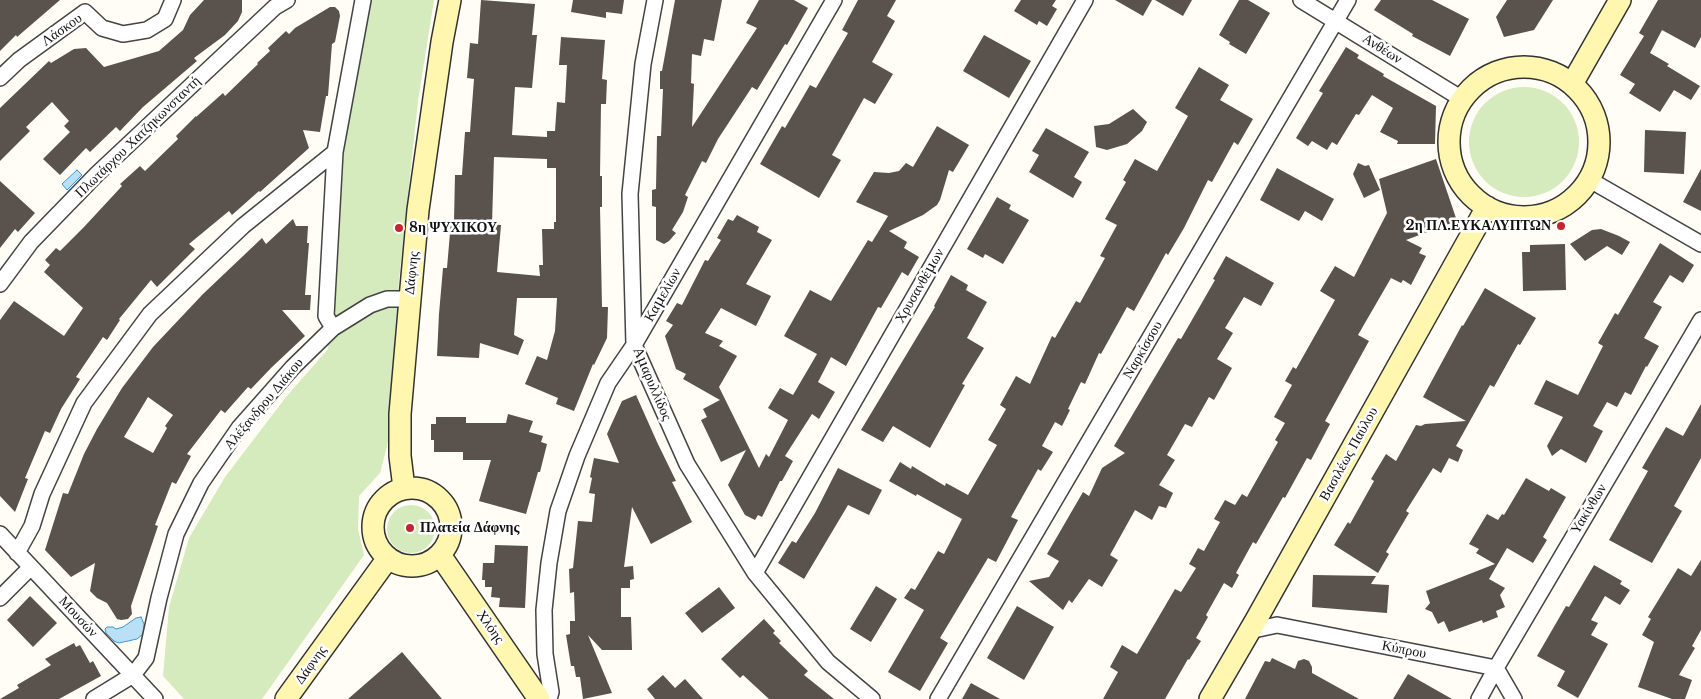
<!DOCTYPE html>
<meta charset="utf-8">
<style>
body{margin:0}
canvas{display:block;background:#fffdf5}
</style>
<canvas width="1701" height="699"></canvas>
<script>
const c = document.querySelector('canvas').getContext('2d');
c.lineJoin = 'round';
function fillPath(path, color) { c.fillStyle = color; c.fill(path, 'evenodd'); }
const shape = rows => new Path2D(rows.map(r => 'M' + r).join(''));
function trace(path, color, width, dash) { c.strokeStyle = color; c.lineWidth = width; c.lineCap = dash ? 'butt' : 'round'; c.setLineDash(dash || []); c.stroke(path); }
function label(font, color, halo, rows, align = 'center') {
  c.font = font + ' "Libre Baskerville",serif'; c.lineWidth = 5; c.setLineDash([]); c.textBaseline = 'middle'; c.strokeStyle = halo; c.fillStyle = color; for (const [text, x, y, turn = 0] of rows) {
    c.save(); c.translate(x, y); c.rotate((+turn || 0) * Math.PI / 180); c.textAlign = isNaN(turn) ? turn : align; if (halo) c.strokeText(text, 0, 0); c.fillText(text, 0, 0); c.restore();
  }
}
fillPath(shape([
 [370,0,434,0,418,101,399,279,389,438,380,473,359,496,358,529,364,555,262,699,184,699,163,676,169,607,189,538,225,477,286,397,328,349,344,148],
 '1469 142a55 55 0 1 1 110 0a55 55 0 1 1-110 0Z',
 '387 529a24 24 0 1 1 48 0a24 24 0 1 1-48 0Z'
]), '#d5ebbd');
const water = shape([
 [77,170,82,175,67,190,62,184,77,170],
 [141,617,144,624,144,629,142,635,137,639,119,643,114,641,106,633,105,629,107,627,113,627,116,629,123,627,136,618,141,617]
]);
fillPath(water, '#b9e0f7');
trace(water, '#3f96cf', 1);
fillPath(shape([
 [0,0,60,0,17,37,16,35,0,51],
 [204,0,242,0,242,12,238,21,225,35,194,58,197,61,143,107,120,131,116,127,90,152,86,148,60,175,43,159,70,132,64,126,69,121,52,102,26,127,30,131,0,161,0,108,49,61,51,63,74,49,86,48,104,67,159,51,183,30,190,15],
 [481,0,535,4,532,35,537,35,532,88,515,87,512,135,547,137,547,131,555,131,557,102,565,103,567,65,559,65,561,37,605,40,602,79,607,80,606,104,601,104,600,176,602,176,602,207,600,207,602,307,608,307,607,338,594,365,593,364,574,411,556,404,558,398,525,384,537,356,547,360,555,331,557,298,517,298,514,335,524,340,518,355,480,343,479,358,437,356,439,314,443,268,447,268,451,221,454,221,455,175,462,175,465,132,470,132,474,79,467,78,470,43,478,44],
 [494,157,547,159,547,168,556,168,556,222,554,222,554,229,542,229,543,265,539,265,540,276,497,272,501,225,492,224],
 [573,0,624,0,622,14,606,12,606,18,571,12],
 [675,0,722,0,714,41,704,39,701,56,692,54,691,83,694,84,692,127,757,28,746,23,759,0,794,0,808,8,787,45,785,44,757,90,752,87,718,139,706,163,702,161,685,195,688,197,683,212,672,230,676,233,669,241,664,244,656,240,656,207,652,206,652,190,656,189,657,136,661,136,663,89,660,89,660,71,662,71],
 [858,0,896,0,887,16,895,21,872,62,893,74,875,104,864,98,832,155,841,160,819,198,760,164,782,126,785,128,810,85,816,88,848,33,842,30],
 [1021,0,1056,0,1052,6,1057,9,1047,26,1039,21,1037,25,1014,11],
 [1115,0,1152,0,1143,16],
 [1155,0,1192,0,1183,16],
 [1239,0,1248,0,1270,13,1246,54,1229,44,1230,42,1219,35],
 [1381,0,1432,0,1469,19,1450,56,1412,36,1413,34,1374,10],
 [1507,0,1553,0,1534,30,1504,37,1496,17],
 [1658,0,1701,0,1701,37,1695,48,1662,30,1650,53,1669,64,1667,66,1700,86,1691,100,1674,90,1660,112,1629,93,1635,84,1620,75,1644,36,1639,33],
 [330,7,335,7,339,11,340,16,335,42,332,44,328,96,326,96,320,132,303,130,309,148,260,192,259,191,232,215,229,211,189,244,195,249,157,287,151,280,119,319,120,320,107,340,103,337,76,377,80,379,61,409,50,433,45,431,25,478,28,479,15,512,0,496,0,320,14,301,64,336,83,308,44,272,50,265,45,260,56,248,60,251,84,227,122,186,120,184,140,166,145,171,178,139,176,136,196,116,196,117,223,93,225,96,258,64,257,63,270,51,268,48,286,31,289,34,295,28],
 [984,35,1031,61,1009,98,963,71],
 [1346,47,1359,55,1357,58,1384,74,1383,76,1436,106,1435,144,1397,144,1398,141,1380,132,1393,108,1372,95,1359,115,1356,114,1337,145,1332,142,1327,150,1312,141,1308,146,1296,138,1323,93,1319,91],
 [1199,67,1229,85,1220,100,1253,119,1238,145,1234,142,1212,182,1208,180,1184,228,1168,255,1166,253,1134,311,1127,307,1101,354,1099,353,1085,384,1081,382,1068,409,1070,410,1062,426,1055,422,1042,446,1053,452,1041,471,1038,469,1011,517,1018,520,996,562,988,558,940,638,948,643,920,691,888,672,924,610,904,598,911,588,915,590,938,551,944,554,962,519,917,494,916,496,889,481,900,462,911,469,912,466,945,486,946,483,968,495,997,445,988,440,1006,409,1000,405,1016,376,1030,384,1052,336,1055,338,1076,301,1080,303,1105,258,1100,256,1117,225,1105,219,1126,182,1123,180,1135,159,1157,171,1188,116,1175,108],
 [1133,109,1147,122,1142,131,1127,144,1107,150,1096,147,1094,126,1109,124],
 [937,126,969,145,953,172,949,170,940,200,937,205,923,215,889,231,907,242,904,248,919,257,908,276,902,272,881,308,878,307,846,366,831,357,818,382,835,392,819,419,812,414,785,456,793,461,782,481,780,481,762,517,758,515,755,520,745,515,728,485,746,450,721,462,701,420,707,417,703,409,720,400,683,379,686,374,676,369,665,336,673,325,666,321,677,303,682,305,705,260,708,261,721,240,717,238,728,219,733,221,737,215,759,227,757,232,772,240,746,284,771,296,756,326,721,308,705,333,723,341,719,346,737,356,719,387,759,468,766,454,769,457,788,420,768,408,780,388,793,395,817,354,784,336,810,290,831,301,868,240,872,242,888,216,856,202,874,172,889,173,899,171,906,163,913,167],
 [1046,128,1089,152,1074,177,1082,182,1073,198,1029,172,1039,155,1032,151],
 [1645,130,1686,132,1684,174,1644,172],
 [1436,159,1457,221,1406,240,1422,248,1419,253,1426,256,1411,285,1403,280,1401,283,1391,278,1358,335,1369,341,1325,421,1330,424,1311,460,1307,458,1285,498,1283,497,1256,544,1253,542,1236,573,1239,575,1232,588,1224,583,1206,615,1208,617,1196,638,1201,641,1189,660,1188,659,1165,699,1103,699,1118,672,1110,667,1122,645,1137,654,1175,589,1181,592,1196,568,1189,564,1198,548,1204,551,1220,522,1214,519,1225,500,1235,505,1242,494,1247,497,1278,442,1275,440,1285,423,1274,417,1292,385,1285,381,1293,367,1296,369,1335,300,1320,291,1335,266,1354,277,1387,213,1379,179],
 [1358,163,1365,166,1369,165,1380,190,1364,198,1353,174],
 [1277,168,1334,199,1322,221,1305,211,1299,221,1260,200],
 [1701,169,1701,211,1683,202],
 [0,181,35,213,18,232,15,229,0,248],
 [997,197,1011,205,1009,209,1029,220,1003,264,985,254,983,258,967,249],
 [293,219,296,226,308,226,307,243,309,243,305,295,311,295,310,310,282,310,305,336,271,368,251,389,248,387,225,413,221,410,187,454,191,456,176,484,172,482,155,525,158,526,131,606,132,614,128,619,121,620,117,619,107,603,97,598,90,591,95,563,71,577,45,550,63,493,68,494,84,454,97,429,122,388,153,347,203,294,262,238,266,244],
 [148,397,173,415,165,426,167,428,153,453,124,437],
 [1601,229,1619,236,1630,242,1622,255,1607,246,1585,261,1570,244,1592,230],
 [1660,243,1694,265,1683,283,1670,275,1653,302,1662,307,1644,338,1659,346,1647,367,1646,366,1631,395,1625,392,1617,407,1607,402,1593,426,1603,431,1586,463,1561,449,1552,456,1547,446,1563,417,1534,404,1546,380,1578,395,1603,346,1598,343,1615,313,1618,315],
 [1565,244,1566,290,1523,291,1522,252,1530,252,1530,245],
 [1226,256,1274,283,1261,306,1244,297,1225,328,1233,333,1217,359,1232,368,1214,400,1209,397,1192,427,1185,424,1167,455,1175,460,1159,485,1173,493,1166,508,1159,506,1152,520,1135,510,1110,555,1118,560,1102,587,1089,579,1072,603,1069,600,1063,610,1029,581,1049,577,1059,561,1047,554,1083,492,1089,496,1102,468,1125,453,1114,446,1178,338,1181,339,1215,280,1213,279],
 [951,275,968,285,966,290,987,302,967,338,984,348,962,384,965,385,930,448,893,426,883,442,861,430,935,307,934,306],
 [1485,288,1536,318,1520,345,1518,344,1494,387,1490,385,1456,446,1463,450,1458,462,1449,458,1441,473,1433,468,1406,511,1409,513,1386,552,1389,554,1378,573,1334,545,1348,522,1350,524,1374,481,1371,479,1386,454,1396,461,1416,425,1421,426,1425,424,1466,421,1423,397,1462,325,1463,326],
 [636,395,657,442,676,481,672,482,692,522,651,544,632,507,624,567,633,566,634,579,630,580,630,588,621,588,621,617,631,617,632,650,602,650,588,635,612,693,583,699,580,677,576,677,574,666,571,666,566,635,570,634,570,621,575,621,574,592,570,593,569,569,573,568,578,521,592,522,595,494,589,493,592,478,590,477,594,458,619,463,607,434,622,401],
 [1701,404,1701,458,1674,506,1682,511,1652,563,1609,540,1648,471,1642,468,1666,427,1683,436],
 [508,414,533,421,529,432,543,436,541,442,547,444,540,472,538,472,526,514,479,501,491,460,463,460,463,452,434,452,434,440,431,440,431,424,436,424,436,417,466,417,466,423,506,423],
 [838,468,882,490,869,515,848,505,804,579,778,563,792,541,796,543,815,513],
 [1526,478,1549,491,1551,488,1566,497,1543,537,1547,540,1533,563,1507,548,1489,579,1505,588,1500,595,1505,607,1496,611,1498,617,1483,623,1482,620,1449,632,1444,621,1438,624,1432,612,1425,609,1430,603,1426,591,1495,564,1476,553,1479,549,1469,544,1487,514,1498,520,1502,514,1504,515],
 [495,545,528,546,525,608,499,607,500,598,491,597,492,587,485,587,485,580,482,580,483,563,494,563],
 [1701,560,1701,630,1692,646,1695,648,1679,675,1692,680,1685,699,1672,699,1638,687,1654,642,1642,635,1651,619,1648,617,1678,568,1691,576],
 [1594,565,1622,581,1620,584,1630,590,1620,605,1605,596,1591,620,1598,623,1591,635,1608,644,1578,698,1557,686,1565,671,1537,656,1566,606,1569,607],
 [1313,575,1376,576,1371,584,1389,585,1387,613,1312,607],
 [876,586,897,599,871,642,850,629],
 [719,587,735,608,702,633,685,613],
 [30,596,57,623,33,647,7,620],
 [1017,606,1054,627,1024,680,987,658],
 [764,619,775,631,773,633,781,641,779,643,808,671,804,675,834,699,769,699,743,675,740,678,721,659],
 [74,643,76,647,80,645,90,663,93,661,101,676,59,699,0,699,19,688,17,685,51,665,45,659],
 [402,652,442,699,348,699],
 [1272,658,1295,669,1298,661,1304,659,1309,661,1312,667,1312,673,1359,699,1245,699,1265,661,1270,662],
 [1408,674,1452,699,1393,699],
 [663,675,675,688,685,679,703,699,655,699,647,689],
 [971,683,1000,699,962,699]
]), '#5a524d');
const street = shape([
 [655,0,643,64,630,194,634,345,687,464,755,573,828,662,872,699],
 [1301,0,1462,99],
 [0,78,19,60,85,12,102,28,123,34,147,30,165,19,173,0],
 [1590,180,1701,244],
 [0,284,31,242,97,174,275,7,287,0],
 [333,328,326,316,335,152,363,0],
 [0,534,155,699],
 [17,553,32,526,42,494,84,403,150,314,243,226,335,152],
 [755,573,1085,0],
 [0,598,31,567],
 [1249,631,1277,625,1496,668,1514,699],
 [94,699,133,675,146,658,159,598,176,534,201,483,239,428,293,367,333,328,370,305,387,299,410,299],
 [549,699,551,692,545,654,544,610,549,563,558,511,577,456,608,383,634,345,834,0],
 [938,699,1348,0],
 [1479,699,1496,668,1701,320]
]);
const secondary = shape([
 '1449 142a75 75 0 1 1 150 0a75 75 0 1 1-150 0Z',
 [1572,84,1620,0],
 '373 527a39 39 0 1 1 78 0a39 39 0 1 1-78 0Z',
 [404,488,400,456,400,414,410,299,418,210,442,42,450,0],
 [440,555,539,699],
 [286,699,388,558],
 [1210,699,1256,620,1487,207]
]);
trace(street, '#444', 18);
trace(secondary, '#333', 24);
trace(street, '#fff', 15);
trace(secondary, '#fff6b0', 21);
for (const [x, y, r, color] of [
 [1561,226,5,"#c4262e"],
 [399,228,5,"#c4262e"],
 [410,528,5,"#c4262e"]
]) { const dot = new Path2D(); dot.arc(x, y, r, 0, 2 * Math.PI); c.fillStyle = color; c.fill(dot); trace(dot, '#fff', 2); }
label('14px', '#111', '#fff', [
 ["Λάσκου",62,30,-35],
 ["Ανθέων",1382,49,32],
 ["Πλωτάρχου Χατζηκωνσταντή",138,137,-44],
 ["Δάφνης",412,273,-84],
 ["Χρυσανθέμων",920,286,-60],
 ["Καμελίων",663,295,-60],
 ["Ναρκίσσου",1143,350,-60],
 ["Αμαρυλλίδος",652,384,67],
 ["Αλέξανδρου Διάκου",264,404,-50],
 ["Βασιλέως Παύλου",1349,454,-61],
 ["Υακίνθων",1589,509,-59],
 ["Μουσών",78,617,47],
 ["Χλόης",490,627,55],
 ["Κύπρου",1404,650,11],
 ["Δάφνης",311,665,-54]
]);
label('bold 14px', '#111', '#fff', [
 ["2η ΠΛ.ΕΥΚΑΛΥΠΤΩΝ",1551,226,"right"],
 ["8η ΨΥΧΙΚΟΥ",409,228],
 ["Πλατεία Δάφνης",420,528]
], 'left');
</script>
